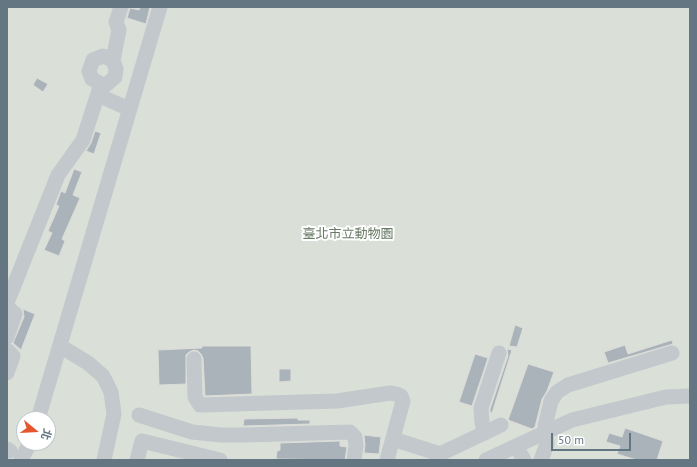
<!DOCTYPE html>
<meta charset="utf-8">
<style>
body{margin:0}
#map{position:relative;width:697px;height:467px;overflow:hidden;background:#fafaf8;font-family:"PT Sans","Noto Sans TC",sans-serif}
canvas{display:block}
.frame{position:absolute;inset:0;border:8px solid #657683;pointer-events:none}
.north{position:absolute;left:16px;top:411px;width:40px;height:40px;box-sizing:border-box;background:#fff;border:1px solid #c1c8cd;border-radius:50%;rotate:108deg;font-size:11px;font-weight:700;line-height:16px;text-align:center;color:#657683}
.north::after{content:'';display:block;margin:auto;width:14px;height:18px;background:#e4572e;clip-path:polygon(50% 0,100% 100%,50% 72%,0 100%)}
.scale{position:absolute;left:551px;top:433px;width:80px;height:18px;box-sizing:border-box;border:2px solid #657683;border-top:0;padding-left:5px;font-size:12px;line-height:14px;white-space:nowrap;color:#657683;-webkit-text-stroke:3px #fff;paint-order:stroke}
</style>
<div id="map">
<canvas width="697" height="467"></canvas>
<div class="frame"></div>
<div class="north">北</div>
<div class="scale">50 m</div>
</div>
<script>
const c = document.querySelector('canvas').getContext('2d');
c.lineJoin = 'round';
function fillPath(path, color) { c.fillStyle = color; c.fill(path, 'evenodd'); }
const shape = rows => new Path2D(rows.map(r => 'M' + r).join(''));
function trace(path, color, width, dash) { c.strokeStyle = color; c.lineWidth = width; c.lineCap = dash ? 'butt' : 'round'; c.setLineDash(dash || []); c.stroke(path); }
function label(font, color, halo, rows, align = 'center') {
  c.font = font + ' "PT Sans","Noto Sans TC",sans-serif'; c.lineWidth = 4; c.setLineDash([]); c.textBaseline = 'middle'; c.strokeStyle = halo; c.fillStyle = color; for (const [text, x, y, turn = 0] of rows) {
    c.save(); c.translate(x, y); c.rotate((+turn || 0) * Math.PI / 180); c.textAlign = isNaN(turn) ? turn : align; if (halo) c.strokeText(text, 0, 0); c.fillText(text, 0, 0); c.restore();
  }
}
fillPath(shape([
 [7,7,690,7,690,460,7,460],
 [24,419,48,419,48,443,24,443]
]), '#dadfd7');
const building = shape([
 [140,7,150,7,146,24,127,18,130,8,139,10,140,7],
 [37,78,48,84,43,92,33,85,37,78],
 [95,131,101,133,94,154,86,151,91,143,95,131],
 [74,169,82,172,73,195,80,198,62,239,65,241,59,256,44,250,52,233,48,231,59,206,56,205,61,191,65,193,74,169],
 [23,309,35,314,21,350,13,343,24,317,23,309],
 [515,325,523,328,517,347,509,346,515,325],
 [672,340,673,344,608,363,604,352,625,345,628,354,672,340],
 [202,346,251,346,252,394,205,396,203,358,201,354,198,351,194,350,189,352,186,355,186,384,159,385,158,350,202,348,202,346],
 [507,349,512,350,492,413,490,412,490,409,508,356,507,349],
 [475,354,488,358,472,406,459,402,475,354],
 [528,364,554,372,547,391,542,399,535,427,532,429,508,420,528,364],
 [279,369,291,369,291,381,279,382,279,369],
 [298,418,298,420,310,420,310,424,243,426,244,419,298,418],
 [625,428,663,441,657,460,637,460,617,454,620,446,606,442,609,433,622,437,625,428],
 [364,435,381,437,379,454,364,453,365,445,364,435],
 [340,441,340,446,347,447,345,460,276,459,277,451,280,450,280,443,340,441]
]);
fillPath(building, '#aab3b9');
trace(building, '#dcdcda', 1);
trace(shape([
 [113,60,103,56,93,60,89,71,92,79,101,84,106,85,115,77,116,69,113,60,119,30,116,22,121,7],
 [98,95,129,109],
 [7,303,58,175,83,140,101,84],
 [7,307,15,314,7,337],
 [60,346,88,363,103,376,111,392,114,414,104,460],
 [7,350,13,356,7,373],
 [194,359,195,397,200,405,337,401,390,393,396,394,401,396,403,401,387,460],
 [139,415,192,432,221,435,245,435,350,432,355,437,356,446,354,460],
 [38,419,160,7],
 [485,433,482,423,481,408,499,353],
 [393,439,440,454,501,425],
 [516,446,524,460],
 [7,449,10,451],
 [21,460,30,443],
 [137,460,142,441,220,460],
 [486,460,572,420,666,397,690,396],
 [541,460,547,444,545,426,551,401,557,392,568,385,672,353]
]), '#c3c8cc', 15);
label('13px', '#687a64', '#fff', [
 ["臺北市立動物園",348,234]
]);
</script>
